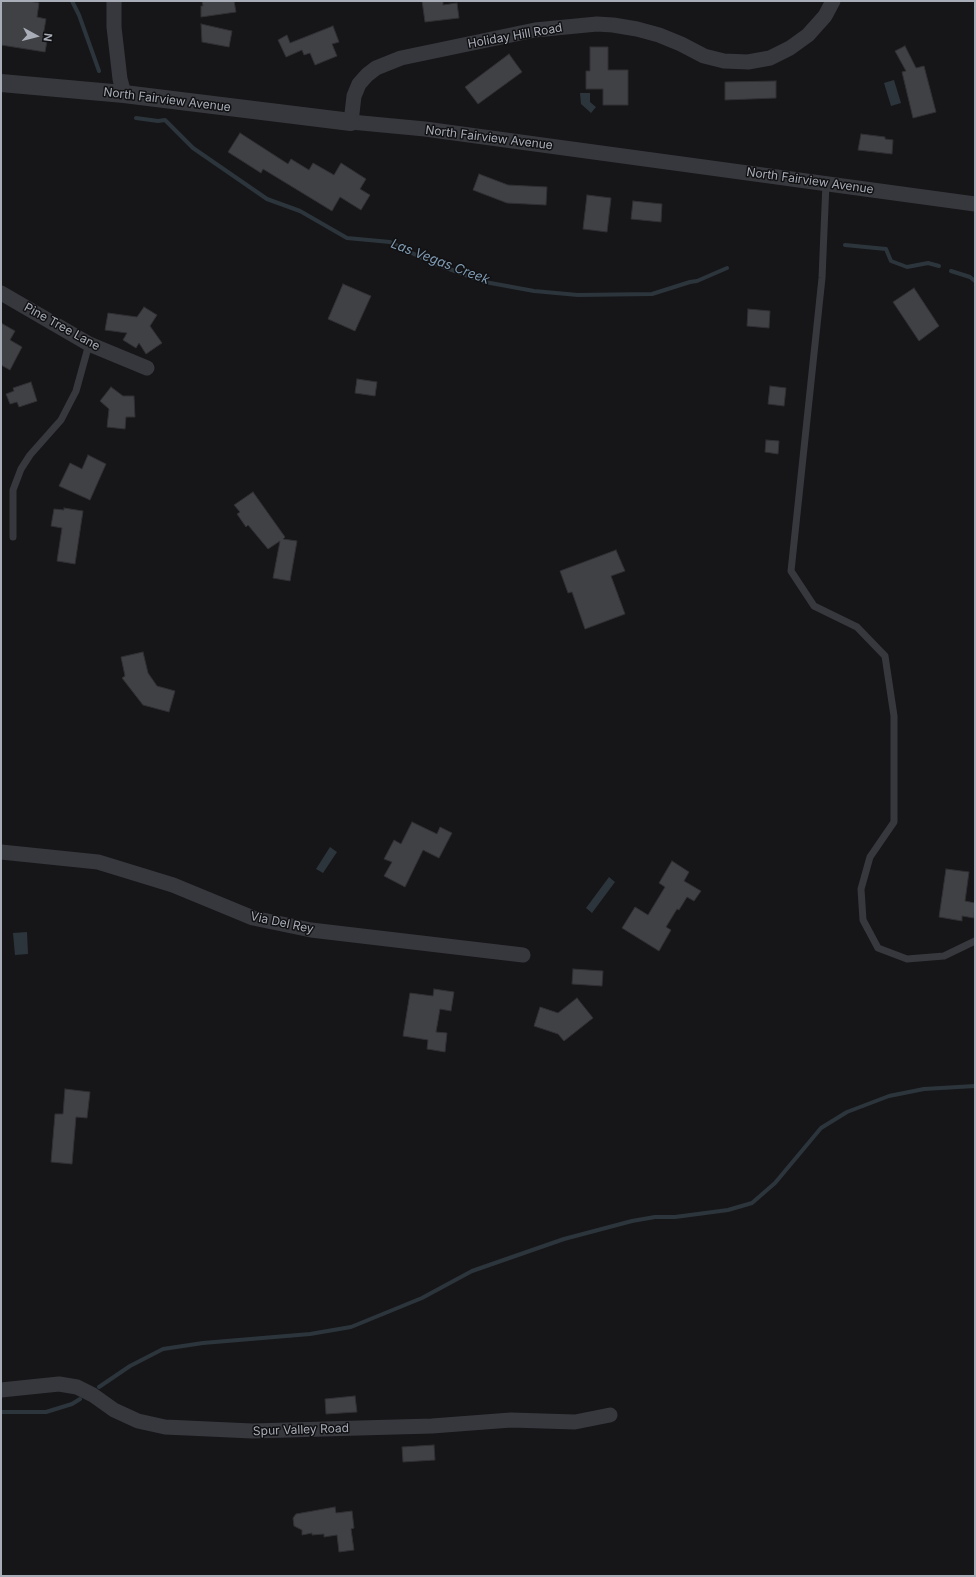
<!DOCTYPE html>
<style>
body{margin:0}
#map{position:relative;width:976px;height:1577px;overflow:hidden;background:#161618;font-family:Inter,sans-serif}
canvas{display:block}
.frame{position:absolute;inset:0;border:2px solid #a8adb8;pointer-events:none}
.north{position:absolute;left:16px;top:16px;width:40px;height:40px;-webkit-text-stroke:3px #111113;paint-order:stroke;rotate:97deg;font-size:11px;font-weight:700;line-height:16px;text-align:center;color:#a8adb8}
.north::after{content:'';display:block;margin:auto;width:14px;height:18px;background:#a8adb8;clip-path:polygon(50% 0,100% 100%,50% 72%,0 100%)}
</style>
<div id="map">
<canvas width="976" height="1577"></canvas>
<div class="frame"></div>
<div class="north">N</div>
</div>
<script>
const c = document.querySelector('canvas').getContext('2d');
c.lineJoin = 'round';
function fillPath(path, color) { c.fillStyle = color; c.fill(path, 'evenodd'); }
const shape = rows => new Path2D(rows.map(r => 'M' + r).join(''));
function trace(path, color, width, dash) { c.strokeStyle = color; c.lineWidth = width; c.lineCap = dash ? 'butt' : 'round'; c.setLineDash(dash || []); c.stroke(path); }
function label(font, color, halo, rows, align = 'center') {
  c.font = font + ' Inter,sans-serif'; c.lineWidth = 3; c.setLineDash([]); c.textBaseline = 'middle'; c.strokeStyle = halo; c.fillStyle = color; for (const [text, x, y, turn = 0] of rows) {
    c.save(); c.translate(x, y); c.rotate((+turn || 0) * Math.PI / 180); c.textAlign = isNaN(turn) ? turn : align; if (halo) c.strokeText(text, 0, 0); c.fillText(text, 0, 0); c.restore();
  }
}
fillPath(shape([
 [894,80,901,103,891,106,884,83],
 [580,93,590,93,590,102,596,107,591,113,581,104],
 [330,847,337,852,323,873,316,869],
 [609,877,615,882,592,913,586,908],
 [27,932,28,954,15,955,13,933]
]), '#2c353c');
trace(shape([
 [72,1,79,15,99,71],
 [136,118,158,121,165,120,193,148,267,199,300,211,347,238,390,242,430,262,485,282,534,291,578,295,652,294,690,282,697,281,727,268],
 [845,245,886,249,891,261,907,267,928,263,939,266],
 [951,271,970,277,975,281],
 [99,1387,130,1366,163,1349,203,1343,310,1334,351,1327,422,1298,472,1271,564,1239,632,1221,655,1217,675,1217,728,1210,752,1203,775,1183,821,1128,847,1112,889,1096,924,1089,975,1086],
 [1,1412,46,1412,72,1404,80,1399]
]), '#2c353c', 4);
const building = shape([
 [1,1,29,1,39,3,37,17,46,19,43,36,48,36,45,52,1,45,1,1],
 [202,1,234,1,236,12,201,17,201,6,203,6,202,1],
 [422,1,443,1,443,5,457,3,459,18,425,22,422,1],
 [201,24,232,31,229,47,202,42,201,24],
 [333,26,339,42,332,44,337,56,315,65,310,53,304,55,302,50,286,57,278,40,287,35,290,43,333,26],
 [905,46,916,68,924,66,936,112,913,118,902,72,906,71,895,51,905,46],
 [590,47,608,47,608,70,628,70,628,105,603,105,603,89,586,89,586,71,590,71,590,47],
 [509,54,522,72,478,104,465,87,509,54],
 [776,81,776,98,725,100,725,82,776,81],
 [240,133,288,164,291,159,309,170,313,163,334,175,341,163,366,179,360,189,370,195,361,210,340,197,332,211,263,169,261,173,228,152,240,133],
 [861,134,885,137,885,139,893,140,892,154,858,150,861,134],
 [479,174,508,185,547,187,546,205,507,203,473,190,479,174],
 [587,195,611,198,607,232,583,229,587,195],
 [633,201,662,204,661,222,631,219,633,201],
 [343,284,371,296,355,331,328,319,343,284],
 [914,288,939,326,919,341,893,302,914,288],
 [144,307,157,315,150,326,162,343,146,354,139,343,136,348,123,340,127,333,105,330,108,313,137,317,144,307],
 [748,309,770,311,769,328,747,326,748,309],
 [1,323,15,331,10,340,22,347,10,370,1,365,1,323],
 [357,379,377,382,375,396,355,393,357,379],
 [31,382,37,401,19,407,17,402,10,404,6,394,14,391,13,388,31,382],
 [770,386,786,388,784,406,768,404,770,386],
 [111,387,123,396,134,396,135,417,126,417,125,429,107,427,109,409,100,401,111,387],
 [766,440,779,441,778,454,765,452,766,440],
 [88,455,106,464,90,500,59,486,70,463,82,469,88,455],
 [253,492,285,537,283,539,297,541,290,581,273,578,280,541,268,549,248,525,246,527,237,514,240,512,234,505,253,492],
 [64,508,83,511,75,564,57,561,62,528,51,526,54,509,64,510,64,508],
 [616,550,625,571,611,576,625,614,585,629,572,592,568,593,560,571,616,550],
 [143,652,148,673,157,686,175,691,169,712,143,705,122,678,125,676,121,657,143,652],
 [412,822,437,834,440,827,452,833,439,858,423,850,405,887,384,876,392,862,384,859,394,840,401,844,412,822],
 [672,861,689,872,684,881,701,891,694,901,687,897,679,910,677,909,666,927,671,930,659,951,622,928,635,907,648,915,665,887,659,883,672,861],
 [946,869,969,872,965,901,975,903,974,918,962,916,962,921,939,917,946,869],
 [573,969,603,971,602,986,572,984,573,969],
 [434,989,454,992,451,1011,440,1009,436,1032,447,1033,445,1052,427,1049,428,1040,403,1036,410,993,433,996,434,989],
 [577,998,593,1018,564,1041,558,1034,534,1026,540,1007,558,1013,577,998],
 [65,1089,90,1092,87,1118,76,1117,72,1164,51,1162,55,1114,63,1114,65,1089],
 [355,1396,357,1412,326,1414,325,1399,355,1396],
 [434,1445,435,1460,403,1462,402,1447,434,1445],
 [335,1507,336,1513,352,1511,354,1528,351,1529,354,1550,339,1552,337,1535,324,1537,324,1534,312,1535,312,1533,302,1535,302,1530,294,1526,293,1518,296,1514,335,1507]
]);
fillPath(building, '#404145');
trace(building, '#303034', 1);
trace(shape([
 [826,183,822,278,791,571,814,606,857,627,885,656,894,716,894,822,870,857,861,889,863,920,878,948,907,959,944,956,975,941],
 [13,537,13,490,21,469,30,455,61,420,76,391,89,344]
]), '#37383d', 7);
trace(shape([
 [114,1,114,27,120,79,124,94],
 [833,1,825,16,808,35,790,48,770,58,748,62,724,61,704,56,681,44,659,35,637,29,613,25,597,24,535,30,401,58,376,68,367,75,359,84,354,96,351,122,425,129,975,204],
 [1,293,89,344,147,368],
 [1,852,98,862,173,885,253,918,311,930,523,955],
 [1,1390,59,1384,77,1387,93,1395,114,1410,138,1421,165,1427,252,1431,432,1426,511,1420,575,1422,610,1415]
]), '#37383d', 15);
trace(shape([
 [1,83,124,94,351,122]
]), '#37383d', 18);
label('12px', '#a8adb8', '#111113', [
 ["Holiday Hill Road",515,36,-10],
 ["North Fairview Avenue",167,100,7],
 ["North Fairview Avenue",489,138,7],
 ["North Fairview Avenue",810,181,8],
 ["Pine Tree Lane",62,327,29],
 ["Via Del Rey",282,923,12],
 ["Spur Valley Road",301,1430,-2]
]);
label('italic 13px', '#7f9bb3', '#111113', [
 ["Las Vegas Creek",440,262,21]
]);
</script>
